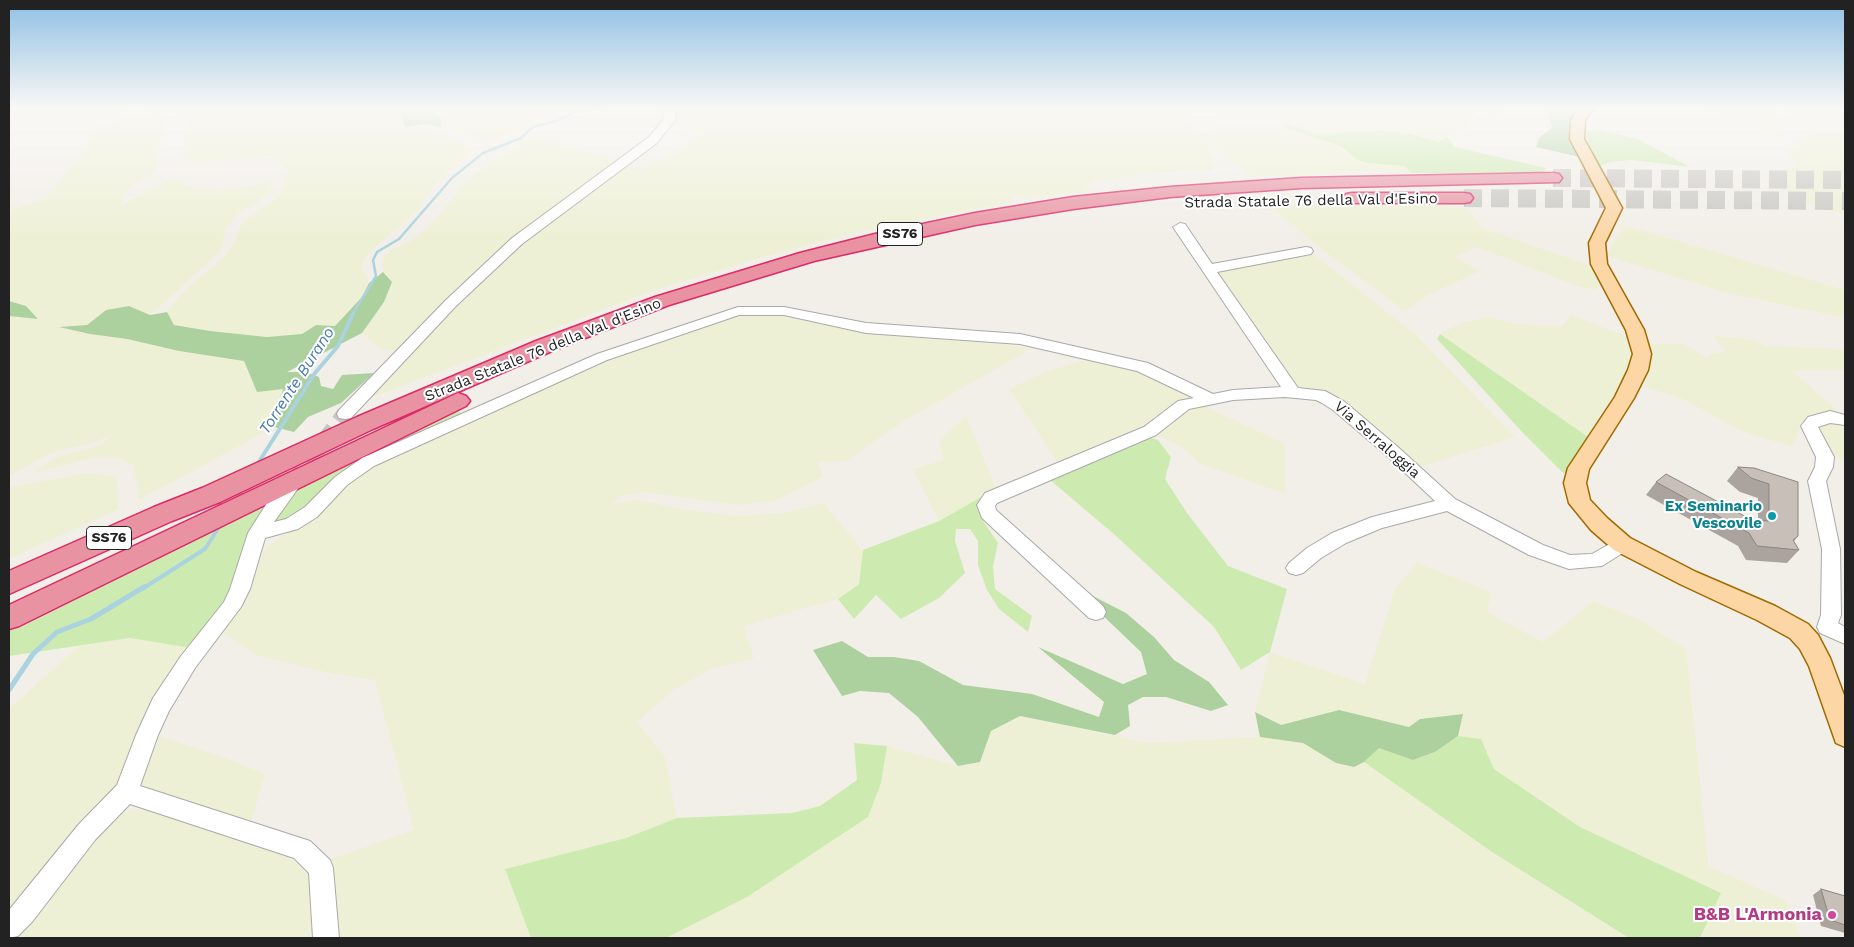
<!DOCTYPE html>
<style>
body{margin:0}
#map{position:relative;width:1854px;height:947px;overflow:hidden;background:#f2efe9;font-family:"Work Sans",sans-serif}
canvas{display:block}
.frame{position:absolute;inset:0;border:10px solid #222;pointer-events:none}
</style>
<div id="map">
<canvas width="1854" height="947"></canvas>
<div class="frame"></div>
</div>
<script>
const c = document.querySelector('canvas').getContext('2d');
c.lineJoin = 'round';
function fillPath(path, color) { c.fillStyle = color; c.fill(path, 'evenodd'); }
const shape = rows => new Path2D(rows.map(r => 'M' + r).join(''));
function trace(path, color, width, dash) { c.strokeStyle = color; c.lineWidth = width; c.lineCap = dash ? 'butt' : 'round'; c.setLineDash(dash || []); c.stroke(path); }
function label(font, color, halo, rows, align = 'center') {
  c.font = font + ' "Work Sans",sans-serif'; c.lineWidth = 4; c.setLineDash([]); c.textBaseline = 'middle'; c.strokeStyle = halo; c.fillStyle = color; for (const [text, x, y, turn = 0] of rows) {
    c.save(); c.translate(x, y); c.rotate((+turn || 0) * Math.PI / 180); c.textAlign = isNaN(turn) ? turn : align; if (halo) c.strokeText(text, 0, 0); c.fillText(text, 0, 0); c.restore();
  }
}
fillPath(shape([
 [9,107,130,107,130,109,120,114,96,118,92,122,9,123],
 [140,107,180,107,181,110,186,111,229,107,397,107,405,127,426,124,474,150,437,181,419,208,368,254,361,267,369,283,362,297,335,326,316,325,302,334,267,337,210,331,174,325,167,312,182,293,222,259,233,245,242,223,271,202,283,189,288,170,274,156,192,162,183,159,188,119,174,113,157,115,166,117,155,171,129,188,121,205,171,179,197,189,218,191,272,182,271,189,259,202,240,213,226,227,222,248,208,263,150,315,129,306,106,310,87,325,61,327,90,334,127,339,179,351,244,361,257,391,283,389,274,427,139,500,134,465,117,458,90,459,32,473,55,458,101,445,112,434,96,442,51,453,9,476,9,316,38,319,26,306,9,301,9,210,47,199,101,124,154,115],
 [432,107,584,107,569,107,554,120,495,140,485,140,441,127,441,118],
 [672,107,1507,107,1499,118,1477,112,1466,130,1439,142,1408,133,1383,131,1316,133,1280,120,1260,119,1211,113,1182,115,1201,135,1222,126,1257,125,1284,128,1341,146,1357,160,1368,163,1405,166,1411,173,1366,171,1313,175,1257,176,1245,172,1209,145,1215,167,1211,170,1187,170,1111,178,1091,182,1084,192,1024,199,1012,195,1011,202,854,233,756,259,655,290,360,402,507,254,626,164,640,168,664,160,703,134,670,124],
 [1703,107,1768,107,1785,121,1786,107,1845,107,1845,121,1785,121,1781,137],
 [1845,133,1845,215,1800,202,1784,182,1783,173,1797,166,1797,163,1790,158,1789,148,1812,134],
 [538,137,622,162,535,221,495,252,440,305,398,351,381,349,362,333,384,302,392,282,383,272,383,258,391,250,409,242,431,224,462,185,489,164,529,138],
 [1394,203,1468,208,1482,228,1594,267,1601,281,1596,290,1580,287,1477,247,1455,257,1480,271,1428,295,1405,311,1324,251,1270,207,1286,205,1336,206],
 [1624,225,1845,290,1845,318,1728,293,1606,256],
 [1312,253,1416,335,1515,437,1423,466,1415,465,1334,396,1292,387,1212,270],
 [755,313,778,315,861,331,937,339,1013,345,1031,349,904,421,846,461,818,462,823,477,778,500,738,505,644,492,620,496,612,504,638,500,681,509,738,516,783,513,823,503,863,550,859,584,838,599,744,626,754,659,713,668,675,689,637,722,665,757,677,818,626,838,505,869,531,938,334,938,328,860,414,830,375,680,335,674,255,655,222,631,251,586,265,548,314,514,345,483,368,468,604,358,737,315],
 [1571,315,1631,338,1630,370,1591,439,1440,334,1461,323,1489,317,1514,324,1562,326],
 [1714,336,1755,340,1766,346,1845,349,1845,370,1792,371,1837,410,1845,439,1845,464,1801,423,1793,447,1742,431,1679,397,1644,387,1650,366,1647,344,1684,344,1709,359,1709,354,1725,352],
 [1088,359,1138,370,1190,393,1192,397,1183,401,1146,428,1058,463,1009,389,1047,371],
 [1200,404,1285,444,1285,494,1199,463,1185,450,1159,435,1158,428,1184,409],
 [966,416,996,488,939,521,913,469,943,460,939,441],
 [88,473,116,477,119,509,9,559,9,487],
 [1417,563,1492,592,1487,612,1543,642,1593,601,1638,619,1686,649,1709,866,1786,901,1801,938,1700,938,1721,893,1580,827,1494,769,1481,739,1458,736,1462,714,1420,719,1409,727,1339,710,1281,725,1255,712,1270,652,1365,684,1395,589],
 [130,638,191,648,156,700,115,788,77,830,9,914,9,709,79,646],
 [1020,716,1148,743,1260,737,1303,743,1336,763,1354,767,1364,762,1492,852,1629,938,666,938,747,897,881,783,887,746,958,766,980,762,991,731],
 [152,734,226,758,265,774,250,827,132,786],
 [144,809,288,856,311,875,311,938,9,938,9,934,29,914,97,830,121,812]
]), '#eef0d5');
fillPath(shape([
 [1288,124,1316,133,1383,131,1408,133,1439,142,1448,137,1455,147,1546,168,1542,173,1411,173,1405,166,1368,163,1357,160,1341,146,1284,128],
 [1599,130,1638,139,1690,167,1632,160,1610,162,1597,167,1591,156,1586,132],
 [1440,334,1591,439,1572,478,1561,471,1523,433,1437,339],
 [455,408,464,416,355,464,292,519,269,524,254,525,222,606,191,648,130,638,9,656,9,626],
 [1148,437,1158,440,1171,457,1165,479,1187,513,1228,566,1287,589,1270,652,1241,670,1214,627,1115,535,1049,479],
 [981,497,981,518,998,543,993,566,995,589,1032,616,1028,632,999,609,987,590,978,565,978,541,970,529,956,529,955,541,965,573,939,598,901,619,876,595,854,619,838,599,859,584,863,550,939,521],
 [1458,736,1481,739,1494,769,1580,827,1721,893,1700,938,1629,938,1492,852,1364,762,1379,747,1413,760,1435,752],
 [854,743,887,746,881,783,868,817,747,897,666,938,531,938,505,869,626,838,677,818,792,813,820,806,857,780]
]), '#cdebb0');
fillPath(shape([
 [397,107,432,107,441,118,441,127,426,124,405,127],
 [1560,107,1579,107,1576,110,1573,139,1580,157,1536,147,1540,137,1552,128,1548,110],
 [383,272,392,282,384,302,362,333,287,372,306,372,319,377,321,386,333,389,342,375,374,373,341,403,308,417,294,432,274,427,283,389,257,392,244,361,179,351,127,339,90,334,59,327,87,325,106,310,129,306,150,315,167,312,174,325,210,331,267,337,302,334,316,325,335,326,362,297,369,283],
 [9,301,26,306,38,319,9,316],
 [1087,593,1126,613,1154,637,1174,660,1209,682,1228,705,1211,711,1166,697,1143,697,1128,705,1130,726,1115,735,1020,716,991,731,980,762,958,766,918,717,889,693,860,691,842,696,813,650,842,641,868,657,894,657,919,661,963,685,1032,694,1099,717,1104,702,1038,647,1123,684,1147,674,1141,652,1095,608],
 [1339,710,1409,727,1420,719,1463,714,1458,736,1435,752,1413,760,1379,748,1364,762,1354,767,1336,763,1303,743,1260,737,1255,712,1281,725]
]), '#add19e');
trace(shape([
 [352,315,376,276,373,260,377,252,399,239,452,178,483,153,521,138,533,127,556,121,574,112,607,107]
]), '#aad3df', 2.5);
trace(shape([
 [257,465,315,373,338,346,353,314],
 [235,501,243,488],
 [142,589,205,549,221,524]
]), '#aad3df', 4);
trace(shape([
 [9,690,33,654,57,632,91,619,144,587]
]), '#aad3df', 5);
trace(shape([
 [292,484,345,414]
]), '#c8c6c1', 17, [17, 9]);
trace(shape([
 [1553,178,1845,180],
 [1464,198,1845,201]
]), '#c8c6c1', 18, [18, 9]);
const minor = shape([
 [664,107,676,107,675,120,657,143,522,244,456,306,351,418,345,419,339,418,337,414,339,410,446,300,512,238,649,137,663,120,664,107],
 [1180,223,1185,224,1212,264,1306,247,1311,248,1313,251,1311,254,1217,272,1298,388,1325,391,1345,402,1399,448,1455,499,1543,545,1570,555,1592,554,1622,537,1629,539,1631,544,1629,549,1602,566,1569,569,1529,555,1447,511,1382,528,1346,543,1321,558,1303,573,1296,575,1289,573,1286,568,1289,563,1307,548,1332,533,1372,517,1435,501,1387,456,1333,410,1322,403,1316,400,1285,397,1233,400,1189,409,1156,435,997,503,995,506,996,510,1103,606,1106,612,1103,618,1096,620,1089,618,982,518,977,505,985,493,1144,427,1178,401,1194,398,1137,371,1020,344,866,333,784,315,739,315,607,360,374,466,347,485,317,517,298,529,265,538,250,589,241,607,195,668,169,711,158,735,140,786,310,841,330,860,333,868,339,938,313,938,309,873,294,858,130,804,95,840,32,922,18,936,9,938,9,910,79,824,117,785,136,735,153,698,181,656,224,602,230,589,248,533,267,503,284,483,290,481,296,483,299,487,274,522,286,519,305,507,335,477,362,458,597,354,738,307,784,307,866,323,1020,334,1148,363,1213,394,1233,390,1281,387,1173,227,1180,223],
 [1830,411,1845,415,1845,425,1830,423,1818,427,1834,457,1833,467,1826,481,1840,549,1841,615,1838,623,1845,627,1845,644,1820,633,1817,627,1821,615,1822,549,1808,481,1815,467,1816,457,1801,426,1808,417,1830,411]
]);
const major = shape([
 [1580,107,1594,107,1585,120,1584,139,1622,208,1605,243,1607,264,1644,330,1651,354,1648,370,1634,398,1589,469,1586,483,1590,500,1607,518,1630,538,1696,572,1775,606,1808,624,1818,635,1830,658,1845,698,1845,747,1836,743,1809,666,1800,649,1790,638,1757,620,1680,584,1614,550,1591,530,1569,503,1564,483,1568,468,1615,397,1628,370,1633,354,1626,330,1591,264,1589,243,1606,208,1570,139,1571,120,1580,107]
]);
const highway = shape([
 [1553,173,1559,174,1562,178,1559,182,1301,188,1170,197,1073,209,975,225,814,261,669,305,552,351,373,429,220,502,172,521,9,594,9,571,154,507,202,488,357,417,536,341,655,297,800,253,875,234,975,213,1073,197,1170,187,1301,178,1553,173],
 [1352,193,1464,193,1470,194,1473,198,1470,202,1464,203,1352,203,1346,202,1343,198,1346,194,1352,193],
 [458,393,466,396,470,401,466,406,19,626,9,629,9,605,458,393]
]);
trace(minor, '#a9a9a9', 2);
trace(major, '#a06b00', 3);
trace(highway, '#dc2a67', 3);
fillPath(minor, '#fff');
fillPath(major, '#fcd6a4');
fillPath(highway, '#e892a2');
fillPath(shape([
 [1738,467,1798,482,1798,536,1794,541,1799,550,1787,563,1746,560,1738,546,1646,495,1656,482,1752,520,1758,521,1758,498,1740,492,1727,481],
 [1821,889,1845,896,1845,933,1821,926,1813,895]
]), '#aba49e');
const building = shape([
 [1738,467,1754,468,1798,482,1798,536,1793,540,1799,550,1757,546,1749,533,1656,482,1666,474,1752,520,1769,521,1769,484,1751,478,1738,467],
 [1821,889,1845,896,1845,925,1830,920,1821,889]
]);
fillPath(building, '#c7bfb8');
trace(building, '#8b8681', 1);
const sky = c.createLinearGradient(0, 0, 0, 240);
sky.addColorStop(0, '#8fc0e4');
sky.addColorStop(0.45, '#f9f8f5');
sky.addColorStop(1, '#f9f8f500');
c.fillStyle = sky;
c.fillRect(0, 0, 1854, 240);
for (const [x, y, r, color] of [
 [1772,516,5,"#0f9aa8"],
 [1832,915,5,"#d1479c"]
]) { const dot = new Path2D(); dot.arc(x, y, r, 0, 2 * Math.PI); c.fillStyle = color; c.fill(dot); trace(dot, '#fff', 2); }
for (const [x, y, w] of [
 [900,234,45],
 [109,538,45]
]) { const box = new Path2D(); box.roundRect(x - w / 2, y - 11.5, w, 23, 4); c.fillStyle = '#fff'; c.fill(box); trace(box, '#222', 1); }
label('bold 14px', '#222', null, [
 ["SS76",900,234],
 ["SS76",109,538]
]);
label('15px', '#222', '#fff', [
 ["Strada Statale 76 della Val d'Esino",1311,201,-1],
 ["Strada Statale 76 della Val d'Esino",543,350,-22],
 ["Via Serraloggia",1377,440,41]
]);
label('bold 15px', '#0d838f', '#fff', [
 ["Ex Seminario",1762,507],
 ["Vescovile",1762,524]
], 'right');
label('italic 16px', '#4a7aab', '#fff', [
 ["Torrente Burano",297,381,-57]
]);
label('bold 18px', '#b23c85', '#fff', [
 ["B&B L'Armonia",1822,915]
], 'right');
</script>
